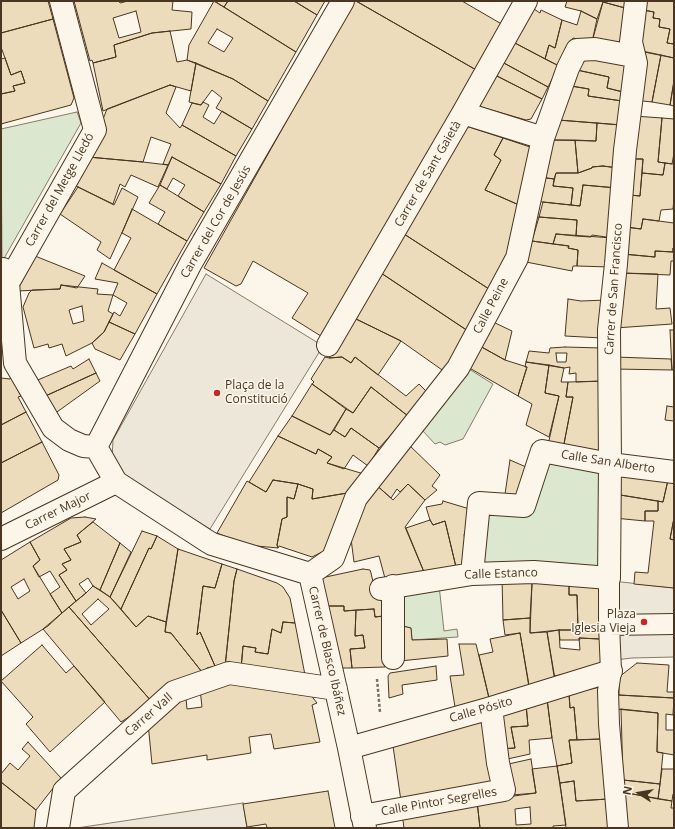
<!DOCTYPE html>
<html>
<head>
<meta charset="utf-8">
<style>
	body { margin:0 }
	#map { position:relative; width:675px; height:829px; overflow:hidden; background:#fbf6e9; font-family:"Open Sans",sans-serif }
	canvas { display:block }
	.frame { position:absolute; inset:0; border:2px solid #4a3520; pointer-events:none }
	.north { position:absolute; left:619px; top:773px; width:40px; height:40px; -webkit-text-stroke:3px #fbf6e9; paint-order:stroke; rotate:282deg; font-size:11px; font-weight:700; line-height:16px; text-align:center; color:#4a3520 }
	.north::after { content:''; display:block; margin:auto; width:14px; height:18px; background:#4a3520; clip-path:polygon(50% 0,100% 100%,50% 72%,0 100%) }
</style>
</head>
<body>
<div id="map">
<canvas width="675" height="829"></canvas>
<div class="frame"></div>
<div class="north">N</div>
</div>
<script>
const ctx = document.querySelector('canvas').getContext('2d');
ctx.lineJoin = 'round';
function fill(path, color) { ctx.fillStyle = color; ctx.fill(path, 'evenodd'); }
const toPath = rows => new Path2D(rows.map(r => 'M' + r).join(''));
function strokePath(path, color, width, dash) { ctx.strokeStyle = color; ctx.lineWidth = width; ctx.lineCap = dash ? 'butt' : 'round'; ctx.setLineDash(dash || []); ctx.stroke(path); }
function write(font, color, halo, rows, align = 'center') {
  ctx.font = font + ' "Open Sans",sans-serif'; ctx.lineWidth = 3; ctx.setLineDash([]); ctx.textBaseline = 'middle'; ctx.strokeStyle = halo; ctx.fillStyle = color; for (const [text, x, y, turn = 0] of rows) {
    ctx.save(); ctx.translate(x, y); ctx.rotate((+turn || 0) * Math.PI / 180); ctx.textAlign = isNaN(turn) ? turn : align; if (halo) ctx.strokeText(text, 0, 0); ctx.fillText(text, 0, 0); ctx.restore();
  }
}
const green = toPath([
	[77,112,81,123,2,262,1,129,77,112],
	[469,369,493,384,463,439,445,445,440,442,435,444,422,430,469,369],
	[546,463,605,473,605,571,479,568,486,511,546,463],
	[439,585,444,631,457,629,458,637,412,640,411,628,398,625,398,590,439,585]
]);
fill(green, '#dce7d0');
strokePath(green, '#887966', 1);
const parking = toPath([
	[206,274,323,346,210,529,118,473,112,459,113,440,206,274],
	[613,581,674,588,674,657,632,658,615,660,613,581],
	[243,803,247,828,77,828,243,803]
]);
fill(parking, '#ede7d9');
strokePath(parking, '#887966', 1);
const building = toPath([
	[1,1,48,1,53,19,1,33,1,1],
	[74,1,119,1,120,3,128,1,173,1,172,10,192,12,191,29,152,33,114,45,116,57,93,63,92,60,90,61,74,1],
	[136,11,141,32,119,38,113,18,136,11],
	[214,1,296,52,268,101,233,79,187,60,189,45,214,1],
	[217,29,233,38,224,52,208,43,217,29],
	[214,1,228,1,224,7,214,1],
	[228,1,294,1,317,15,296,52,224,7,228,1],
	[294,1,325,1,317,15,294,1],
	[354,1,356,1,478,71,324,338,292,318,308,293,253,261,241,284,236,286,204,268,354,1],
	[356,1,462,1,505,26,478,71,356,1],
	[567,1,625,1,625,8,603,2,597,19,581,11,565,7,567,1],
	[644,1,674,1,674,44,667,43,670,29,659,27,660,19,653,18,654,12,643,10,644,1],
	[603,2,625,8,623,37,614,47,592,42,603,2],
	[531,7,540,13,541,10,562,20,555,48,549,45,545,59,513,42,531,7],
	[643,10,654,12,653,18,660,19,659,27,670,29,667,43,674,44,674,58,639,51,643,10],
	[581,11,597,19,592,42,573,38,559,66,545,59,549,45,555,48,562,20,577,25,581,11],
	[53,19,74,98,71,105,1,124,1,94,15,91,13,86,25,83,21,71,11,75,1,47,1,33,53,19],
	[170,31,177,62,187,60,196,63,191,91,170,85,103,111,93,63,116,57,114,45,152,33,170,31],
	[513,42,559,66,548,87,502,62,513,42],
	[642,51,661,55,652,102,634,100,642,51],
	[597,55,631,63,627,93,607,88,609,77,577,70,580,63,597,55],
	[661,55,674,58,674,81,670,105,652,102,661,55],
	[5,58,11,75,21,71,25,83,13,86,15,91,1,94,1,59,5,58],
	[502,62,548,87,542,99,495,75,502,62],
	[196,63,233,79,268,101,252,129,216,108,222,98,212,90,201,105,189,102,196,63],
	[577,70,609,77,607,88,623,92,622,101,588,96,589,89,571,86,577,70],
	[495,75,542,99,531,119,526,120,481,107,479,102,495,75],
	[674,81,674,106,670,105,674,81],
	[170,85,176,87,166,113,180,128,182,125,236,156,221,184,172,157,168,165,163,164,171,144,151,137,143,162,88,157,107,109,170,85],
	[571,86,589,89,588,96,622,101,620,125,558,120,571,86],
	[203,102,209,105,203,117,214,124,222,111,252,129,236,156,182,125,192,103,201,105,203,102],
	[634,116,662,118,658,162,665,163,663,175,642,173,643,159,630,159,634,116],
	[662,118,674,119,674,153,672,164,658,162,662,118],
	[558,120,597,123,596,141,552,140,558,120],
	[597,123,622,125,618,168,603,166,592,167,592,168,578,173,575,140,596,141,597,123],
	[466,126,503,138,494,155,501,160,485,190,519,205,508,251,489,289,404,234,466,126],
	[503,138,533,148,519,205,485,190,501,160,494,155,503,138],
	[552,140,575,140,578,173,556,173,554,179,540,177,552,140],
	[88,157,143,162,168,165,158,187,131,175,125,187,120,184,113,204,76,186,88,157],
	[172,157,221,184,204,212,178,196,185,185,173,178,167,189,160,185,172,157],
	[630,159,643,159,640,196,630,195,630,159],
	[665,163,674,164,674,199,673,209,661,210,659,221,643,219,641,229,626,227,630,195,640,196,642,173,663,175,665,163],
	[603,166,618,168,617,188,583,185,580,206,571,205,573,188,553,186,556,173,578,173,592,168,592,167,603,166],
	[540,177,554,179,553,186,573,188,571,205,533,201,540,177],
	[160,185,204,212,187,241,158,224,165,212,149,203,160,185],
	[583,185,617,188,613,238,592,235,591,237,576,236,577,220,539,217,543,202,580,206,583,185],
	[78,187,114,205,122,188,138,197,110,259,97,250,101,242,60,214,78,187],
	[132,209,187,241,157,294,114,270,131,238,122,233,132,209],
	[539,217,577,220,576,236,556,234,553,244,532,241,539,217],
	[643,219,674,223,674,220,674,247,673,248,673,252,655,251,655,257,623,254,626,227,641,229,643,219],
	[404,234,489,289,468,331,381,273,404,234],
	[556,234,613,238,610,267,577,266,578,250,568,248,569,246,553,244,556,234],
	[532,241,569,246,568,248,578,250,577,266,573,266,572,271,526,262,532,241],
	[674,247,674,261,671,261,670,275,621,273,623,254,655,257,655,251,673,252,673,248,674,247],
	[35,256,85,276,77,288,61,285,60,289,17,291,35,256],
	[102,263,157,294,135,334,109,322,114,312,120,316,127,303,113,295,118,283,95,279,102,263],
	[381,273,468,331,445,372,401,341,354,318,381,273],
	[621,273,658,274,656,309,670,308,672,324,615,328,621,273],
	[61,285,98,289,97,294,113,295,108,311,113,314,104,332,92,343,66,356,62,344,49,348,48,344,34,348,23,307,29,293,32,290,60,289,61,285],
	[82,306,84,321,73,324,69,310,82,306],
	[568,299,581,301,607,300,602,338,565,336,568,299],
	[354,318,401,341,378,375,355,357,351,363,342,357,329,358,354,318],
	[491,321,512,331,505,360,478,345,491,321],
	[109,322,135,334,120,360,95,349,92,343,104,332,109,322],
	[670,330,674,330,674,370,672,370,670,330],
	[478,345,505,360,527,367,518,396,466,366,478,345],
	[565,347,602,348,604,381,576,382,576,373,569,374,570,367,564,368,526,362,529,351,549,353,550,348,565,347],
	[556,353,567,353,566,362,557,362,556,353],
	[325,357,329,358,342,357,351,363,355,357,406,396,419,384,429,394,408,416,371,387,353,413,312,384,314,382,311,379,325,357],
	[615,357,671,359,672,370,614,369,615,357],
	[89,359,96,373,41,398,33,382,71,366,73,369,89,359],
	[526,362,549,365,545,393,559,396,549,437,526,425,532,404,518,396,527,367,525,367,526,362],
	[549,365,564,368,561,382,568,382,566,397,573,397,563,449,548,445,559,396,545,393,549,365],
	[96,373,100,381,50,417,41,398,96,373],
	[11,377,21,396,18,397,26,412,1,425,1,378,10,379,11,377],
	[604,381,606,458,563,449,573,397,566,397,568,382,604,381],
	[312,384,346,409,330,435,292,416,312,384],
	[371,387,408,416,379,448,351,428,345,437,334,430,346,409,353,413,371,387],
	[667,406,674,407,674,421,665,420,667,406],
	[26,412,42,442,1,463,1,425,26,412],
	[292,416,330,435,334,430,345,437,351,428,379,448,368,466,353,455,344,469,327,463,332,457,318,449,316,454,278,436,292,416],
	[278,436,316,454,318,449,332,457,327,463,364,474,353,492,312,499,313,489,298,484,273,480,266,492,249,482,278,436],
	[42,442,59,475,58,480,1,513,1,463,42,442],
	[407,443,440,475,432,486,437,490,425,500,408,484,400,492,397,489,391,498,374,483,407,443],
	[510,460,533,470,525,501,504,501,510,460],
	[615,472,668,480,663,502,614,494,615,472],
	[273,480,298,484,294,499,287,497,287,517,282,519,277,545,278,548,246,545,217,533,247,481,266,492,273,480],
	[668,480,674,481,674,518,670,539,674,540,674,588,634,584,635,572,648,573,654,521,645,521,645,511,658,511,658,501,663,502,668,480],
	[374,483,393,500,408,484,425,500,405,527,424,572,386,582,379,556,354,562,350,531,374,483],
	[298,484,313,489,312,499,353,492,324,551,312,557,279,546,278,548,277,545,282,519,287,517,287,497,294,499,298,484],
	[614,494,658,501,658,511,645,511,645,521,614,518,614,494],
	[443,501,473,510,471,533,464,534,468,565,456,567,445,521,433,525,430,520,426,507,442,504,443,501],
	[85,517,96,519,77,535,81,542,64,549,71,560,62,564,67,570,59,575,76,601,62,613,50,594,60,587,50,571,39,577,33,566,40,560,30,542,71,518,85,517],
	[674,518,674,540,670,539,674,518],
	[430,520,433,525,445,521,456,567,424,572,406,528,430,520],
	[93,522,120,543,100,590,93,586,88,578,79,584,86,593,76,601,59,575,67,570,62,564,71,560,64,549,81,542,77,535,93,522],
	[142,531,157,536,151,549,149,548,121,609,110,597,142,531],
	[157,536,178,549,166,622,148,616,136,627,121,609,149,548,151,549,157,536],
	[30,542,40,560,33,566,62,613,48,626,21,643,1,610,1,560,30,542],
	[24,579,30,591,18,599,11,587,24,579],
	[120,543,131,552,110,597,100,590,120,543],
	[178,549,222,564,215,588,203,586,197,635,200,632,215,666,207,668,202,672,171,633,165,632,178,549],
	[222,564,237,569,234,581,225,667,215,666,200,632,197,635,203,586,215,588,222,564],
	[237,569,277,583,283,587,290,598,295,623,283,622,281,633,272,629,268,654,255,652,256,648,243,646,241,669,225,667,234,581,237,569],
	[363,569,370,570,371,573,376,595,391,592,392,615,375,617,374,609,344,611,344,606,326,606,321,578,363,569],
	[502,577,532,583,530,618,503,620,502,577],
	[569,581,599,581,600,639,579,638,580,640,560,640,559,630,578,630,577,595,569,595,569,581],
	[569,581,569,595,577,595,578,630,559,630,530,633,532,583,569,581],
	[93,586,110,597,136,627,148,616,166,622,165,632,171,633,202,672,152,702,69,607,86,593,93,586],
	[98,599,109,609,91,625,82,614,98,599],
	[326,606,344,606,344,611,356,610,355,636,363,635,365,648,350,649,352,668,339,668,326,606],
	[69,607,152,702,121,722,43,629,69,607],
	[374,609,375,617,392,615,385,667,352,668,350,649,365,648,363,635,355,636,356,610,374,609],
	[1,610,21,643,1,656,1,610],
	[530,618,530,633,547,632,555,679,529,685,520,633,505,635,503,620,530,618],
	[283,622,295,623,305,675,241,669,243,646,256,648,255,652,268,654,272,629,281,633,283,622],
	[398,625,411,628,412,640,447,639,448,656,400,661,398,625],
	[559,630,560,648,580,650,579,638,600,639,601,667,554,676,547,632,559,630],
	[520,633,529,687,489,698,479,655,493,652,490,639,520,633],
	[459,644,476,644,489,698,455,707,450,676,464,675,459,644],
	[42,645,66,673,74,666,105,702,50,752,26,724,33,717,1,681,42,645],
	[637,663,669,665,667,692,674,692,674,698,619,695,619,677,637,663],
	[436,666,437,680,402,685,403,694,389,698,388,676,390,673,436,666],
	[221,682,302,695,303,691,310,694,317,703,312,705,320,742,274,749,271,734,249,737,251,753,207,760,207,755,152,764,148,723,186,698,187,709,202,707,200,689,221,682],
	[600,687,601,739,577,740,574,707,570,708,569,694,600,687],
	[569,694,570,708,574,707,577,740,569,740,572,763,557,766,552,738,547,699,569,694],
	[617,695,674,698,673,715,666,714,666,730,674,730,674,755,657,752,658,713,616,709,617,695],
	[547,699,552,738,529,740,530,754,503,760,500,749,515,748,511,727,528,726,526,704,547,699],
	[526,704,528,726,511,727,515,748,500,749,496,711,526,704],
	[621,709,658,713,657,752,663,753,660,784,623,780,621,709],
	[489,716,497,782,401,801,393,746,489,716],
	[601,739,608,799,576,801,574,781,560,783,557,766,572,763,569,740,601,739],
	[28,742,61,778,36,810,1,782,1,774,10,763,18,770,30,756,22,749,28,742],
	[531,759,536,793,512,795,504,765,531,759],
	[557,766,566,825,553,826,553,828,480,828,477,801,536,793,532,769,557,766],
	[530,807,531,824,516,825,515,809,530,807],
	[662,769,674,769,674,795,673,794,672,801,658,799,662,769],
	[623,780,660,784,658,799,622,792,623,780],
	[574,781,576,801,608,799,610,828,566,828,560,783,574,781],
	[1,782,36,810,34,828,1,828,1,782],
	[328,791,335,828,267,828,266,824,247,827,243,804,328,791],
	[622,792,672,801,671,808,674,808,674,828,624,828,622,792],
	[477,801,480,828,404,828,402,813,477,801]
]);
fill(building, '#ecdcbc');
strokePath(building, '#4a3520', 1);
const pedestrian = toPath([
	[609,578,609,625,611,671,608,691,609,724,618,828],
	[609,625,674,624]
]);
const minor = toPath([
	[463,113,543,138],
	[3,269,8,283,15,363,53,428,69,440,83,446,96,447],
	[8,283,95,130,61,1],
	[328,345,463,113,526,1],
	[96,447,191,263,343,1],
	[96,447,116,482,207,541,212,544,310,574],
	[1,539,116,482],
	[310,574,333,558,356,498,458,368,517,258,543,138,568,68,577,50,595,49,633,56],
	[310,574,349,748,365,828],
	[472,574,479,503,524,506,542,451,610,464,674,472],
	[393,586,393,658],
	[381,589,472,574,534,572,609,578,610,464,609,330,616,264,625,150,636,63,631,42,636,1],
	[349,748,491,708,611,671],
	[362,816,504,790,498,763,491,708],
	[58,828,64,791,174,692,229,673,336,689]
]);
strokePath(pedestrian, '#4a3520', 22);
strokePath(minor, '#4a3520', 24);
strokePath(toPath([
	[377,679,380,712]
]), '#7f6f5c', 2.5, [3, 2]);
strokePath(pedestrian, '#fbf6e9', 20);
strokePath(minor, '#fbf6e9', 22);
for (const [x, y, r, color] of [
	[217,393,4,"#c62828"],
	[644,622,4,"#c62828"]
]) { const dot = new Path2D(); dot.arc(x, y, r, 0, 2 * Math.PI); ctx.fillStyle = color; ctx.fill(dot); strokePath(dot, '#fbf6e9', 1.5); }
write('12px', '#4a3520', '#fbf6e9', [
	["Carrer de Sant Gaietà",428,174,-60],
	["Carrer del Metge Lledó",60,190,-61],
	["Carrer del Cor de Jesús",216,222,-60],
	["Carrer de San Francisco",614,289,-86],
	["Calle Peine",491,306,-62],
	["Calle San Alberto",608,462,9],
	["Carrer Major",58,511,-26],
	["Calle Estanco",501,574,-2],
	["Carrer de Blasco Ibáñez",327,651,77],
	["Calle Pósito",481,710,-16],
	["Carrer Vall",149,715,-41],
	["Calle Pintor Segrelles",439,802,-10]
]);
write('12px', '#4a3520', '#fbf6e9', [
	["Plaça de la",225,386],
	["Constitució",225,400],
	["Plaza",636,615,"right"],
	["Iglesia Vieja",636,629,"right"]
], 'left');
</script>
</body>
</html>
